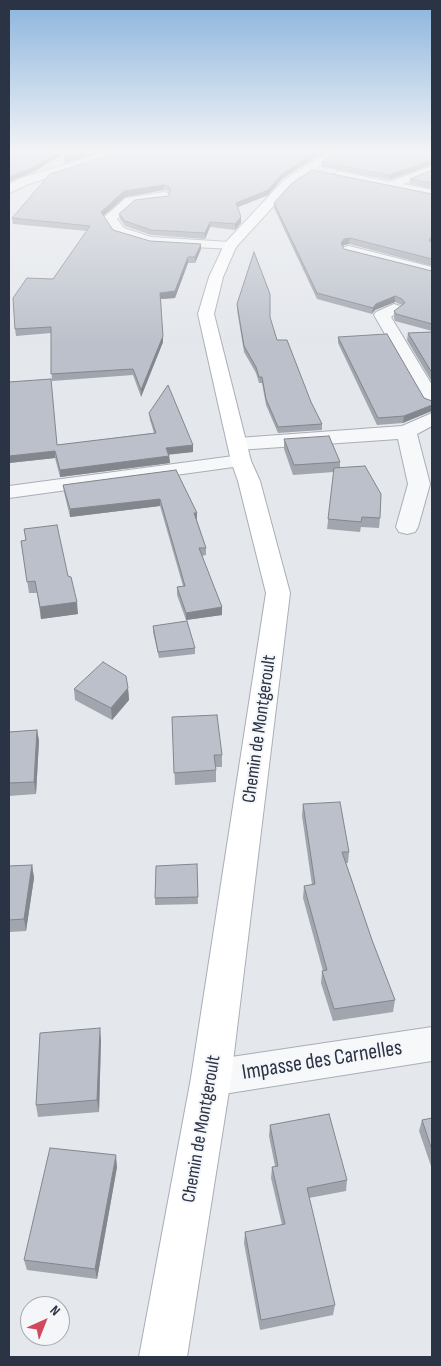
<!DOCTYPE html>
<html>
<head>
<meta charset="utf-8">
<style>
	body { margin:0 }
	#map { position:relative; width:441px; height:1366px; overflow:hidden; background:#e4e7ec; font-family:"Sofia Sans Condensed",sans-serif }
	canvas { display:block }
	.frame { position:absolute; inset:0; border:10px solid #2b3445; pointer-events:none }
	.north { position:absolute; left:20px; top:1296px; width:50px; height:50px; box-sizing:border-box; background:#f4f6f9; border:1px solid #a4a8b1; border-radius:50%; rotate:44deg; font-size:14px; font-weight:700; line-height:20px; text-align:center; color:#2b3445 }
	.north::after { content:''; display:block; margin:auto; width:18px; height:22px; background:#d1495b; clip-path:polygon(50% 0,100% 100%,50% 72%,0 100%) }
</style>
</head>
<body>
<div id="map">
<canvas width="441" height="1366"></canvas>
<div class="frame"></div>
<div class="north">N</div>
</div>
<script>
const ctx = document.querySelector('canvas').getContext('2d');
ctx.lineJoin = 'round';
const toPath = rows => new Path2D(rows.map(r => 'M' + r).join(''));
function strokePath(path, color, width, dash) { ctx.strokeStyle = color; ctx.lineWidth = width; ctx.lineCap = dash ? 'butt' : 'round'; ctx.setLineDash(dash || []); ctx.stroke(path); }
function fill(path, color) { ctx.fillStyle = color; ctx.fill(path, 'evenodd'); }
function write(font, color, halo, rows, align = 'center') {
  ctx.font = font + ' "Sofia Sans Condensed",sans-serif'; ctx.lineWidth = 4; ctx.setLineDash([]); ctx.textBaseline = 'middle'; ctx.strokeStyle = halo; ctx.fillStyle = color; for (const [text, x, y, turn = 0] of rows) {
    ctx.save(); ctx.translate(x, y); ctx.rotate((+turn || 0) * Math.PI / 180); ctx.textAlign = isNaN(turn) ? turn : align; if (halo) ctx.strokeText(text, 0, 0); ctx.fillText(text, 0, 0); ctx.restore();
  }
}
const street = toPath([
	[9,153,21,153,9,160,9,153],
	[103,153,120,153,118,155,29,184,9,193,9,184,21,178,103,153],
	[432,166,432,173,403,184,432,190,432,198,339,179,333,175,339,171,389,182,432,166],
	[164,192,168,193,170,196,168,199,134,204,117,219,124,228,151,237,230,242,235,243,237,246,235,249,150,245,114,234,103,218,126,198,164,192],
	[349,246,432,267,432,275,344,253,342,250,344,247,349,246],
	[394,304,400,306,402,309,391,317,432,385,432,406,425,404,423,400,374,315,376,312,394,304],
	[432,413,432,426,417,434,430,484,418,527,415,532,407,534,399,532,396,527,408,484,398,439,238,450,231,448,228,444,231,440,238,438,402,426,432,413],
	[241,455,248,457,251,461,248,465,9,498,9,486,241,455],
	[432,1027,432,1061,211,1096,197,1091,191,1078,197,1065,211,1060,432,1027]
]);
const secondary = toPath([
	[325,153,338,153,291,187,236,247,223,277,214,314,251,461,260,481,290,593,231,1078,187,1357,139,1357,191,1078,266,593,238,481,231,461,198,314,209,277,225,243,283,181,325,153]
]);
strokePath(street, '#a9aeb7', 2);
strokePath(secondary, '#a9aeb7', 2);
fill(street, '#f7f8fa');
fill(secondary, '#fff');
fill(toPath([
	[115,153,282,179,268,195,238,207,241,217,241,223,235,230,210,227,205,239,151,235,125,226,120,219,119,214,168,196,170,193,168,191,164,190,125,197,103,216,113,230,150,241,201,249,195,263,188,263,175,298,161,299,163,342,141,397,133,375,52,381,51,333,16,336,15,329,53,279,87,231,13,224,12,218],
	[432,153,389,180,322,167,322,162],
	[432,170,432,189,410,184,410,179],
	[432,194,432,266,349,244,344,245,343,246,344,249,432,271,432,331,395,321,394,318,394,311,402,305,395,302,375,310,372,314,317,299,274,208,274,203],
	[237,304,277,340,322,424,322,430,278,433,266,405,262,383,259,383,256,373,244,352,237,310],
	[432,332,432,382,407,340,408,333],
	[338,337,424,398,403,423,377,425,338,343],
	[9,382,57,445,154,433,150,420,149,413,193,452,169,454,170,463,60,477,55,458,9,463],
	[284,439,340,462,340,468,380,518,379,528,361,527,360,532,327,529,334,472,293,475,284,449],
	[176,470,197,513,197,520,206,548,206,555,202,556,222,607,222,615,186,620,177,595,177,587,183,586,160,506,70,517,64,492,63,485],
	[24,529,68,576,78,614,41,619,37,593,29,593,21,541,26,540],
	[153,626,195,648,195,654,159,658,153,632],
	[128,688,129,700,112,720,75,700,74,689],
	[172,717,222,755,222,767,216,767,216,782,175,785],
	[37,730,39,741,36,794,9,796,9,732],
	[303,804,349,852,348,863,346,863,372,940,395,1000,393,1012,333,1021,321,983,322,971,323,971,303,898,304,886,312,885,302,816],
	[197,864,198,904,155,905,155,898],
	[32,865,34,878,26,931,9,932,9,866],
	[101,1040,99,1112,38,1117,36,1105],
	[432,1118,432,1169,419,1131,422,1120],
	[270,1125,347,1180,346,1191,309,1198,335,1305,333,1315,260,1330,244,1243,245,1232,282,1225,271,1178,272,1167,275,1166,269,1136],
	[117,1167,97,1279,27,1270,24,1260]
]), '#a1a5ae');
fill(toPath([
	[56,153,64,153,36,171,9,182,9,177],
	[80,153,97,153,65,163,64,158],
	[315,153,322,153,282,179,268,195,236,208,236,203,282,174],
	[432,160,432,165,389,180,389,175],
	[164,185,164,190,125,197,101,218,101,212,124,191],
	[241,217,241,223,235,230,235,224],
	[210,222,210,227,205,239,205,233],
	[350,238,349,244,344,245,340,249,341,243,344,239],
	[201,244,201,249,195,263,195,257],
	[188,257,188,263,175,298,160,299,160,293],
	[395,296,395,302,375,310,372,314,373,308,376,304],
	[163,336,163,342,141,397,141,390],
	[432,405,432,411,403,423,404,416],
	[193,445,193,452,166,455,166,448],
	[55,451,55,458,9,463,9,456],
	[169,456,170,463,60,477,60,470],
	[160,499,160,506,70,517,70,509],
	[194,513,197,513,197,520],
	[77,602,78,614,41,619,40,607],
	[222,607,222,615,186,620,186,613],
	[128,688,129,700,112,720,111,708],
	[37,730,39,741,36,794,34,782],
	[32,865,34,878,26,931,24,919],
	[100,1028,101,1040,99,1112,97,1100],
	[116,1155,117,1167,97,1279,95,1269]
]), '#83868d');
const building = toPath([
	[16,153,56,153,36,166,9,177,9,169,10,166,9,166,9,157,16,153],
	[68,153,80,153,64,158,68,153],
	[115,153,315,153,282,174,268,190,236,203,241,217,235,224,210,222,205,233,151,230,125,221,119,214,135,200,168,196,171,190,168,186,164,185,124,191,101,212,113,230,150,241,201,244,195,257,188,257,175,291,160,293,163,336,141,390,133,369,51,374,51,327,15,329,13,298,27,278,53,279,90,226,12,218,50,174,115,153],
	[334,153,432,153,432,160,389,175,322,162,334,153],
	[312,170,432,194,432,238,430,238,429,241,432,242,432,259,350,238,344,239,341,243,344,249,432,271,432,324,396,314,394,311,405,303,402,299,395,296,376,304,373,308,317,293,274,203,292,183,312,170],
	[432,170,432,183,410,179,432,170],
	[254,252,270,294,270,317,277,340,287,340,311,402,322,424,278,427,266,399,262,377,259,377,256,367,244,346,237,304,254,252],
	[432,332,432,373,408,333,432,332],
	[387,334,424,398,432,401,432,405,404,416,378,418,338,337,387,334],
	[51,379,57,445,156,433,149,413,168,385,193,445,166,448,169,456,60,470,55,451,9,456,9,382,51,379],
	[329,436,340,462,294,465,284,439,329,436],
	[365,466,381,494,380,518,362,517,361,522,328,519,334,468,365,466],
	[176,470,197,513,194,513,206,548,199,548,222,607,186,613,177,587,185,586,160,499,70,509,63,485,176,470],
	[57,525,68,576,71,577,77,602,40,607,35,581,27,582,21,541,26,540,24,529,57,525],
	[187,621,195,648,158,652,153,626,187,621],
	[103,662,126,676,128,688,111,708,74,689,103,662],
	[217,715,222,755,214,755,216,770,174,773,172,717,217,715],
	[37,730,34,782,9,783,9,732,37,730],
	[340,802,349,852,342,852,372,940,395,1000,334,1009,322,971,327,970,304,886,315,884,303,804,340,802],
	[197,864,198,897,155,898,156,866,197,864],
	[32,865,24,919,9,920,9,866,32,865],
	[100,1028,97,1100,36,1105,40,1033,100,1028],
	[329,1114,347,1180,307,1188,335,1305,261,1320,245,1232,285,1224,272,1167,278,1166,270,1125,329,1114],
	[432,1118,432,1150,422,1120,432,1118],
	[50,1148,116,1155,95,1269,24,1260,50,1148]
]);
fill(building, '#bbc0ca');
strokePath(building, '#83868d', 1);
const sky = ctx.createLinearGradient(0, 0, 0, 344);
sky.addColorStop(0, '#8bb4dd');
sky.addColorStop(0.44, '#f3f4f6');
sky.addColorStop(1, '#f3f4f600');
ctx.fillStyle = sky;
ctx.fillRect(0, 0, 441, 344);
write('19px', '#2b3445', '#f4f6f9', [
	["Chemin de Montgeroult",260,729,-82],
	["Chemin de Montgeroult",202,1129,-80]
]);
write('22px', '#2b3445', '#f4f6f9', [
	["Impasse des Carnelles",322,1061,-9]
]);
</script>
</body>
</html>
